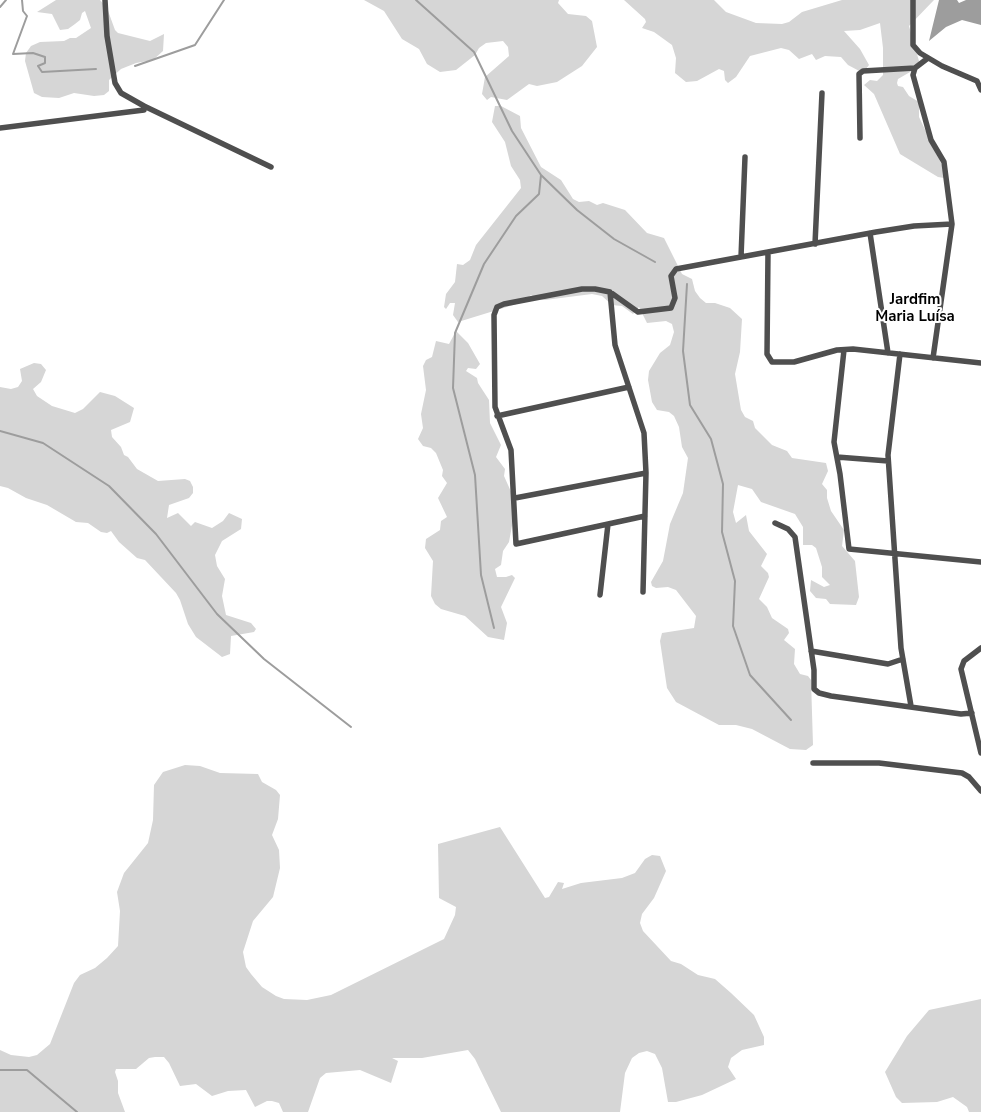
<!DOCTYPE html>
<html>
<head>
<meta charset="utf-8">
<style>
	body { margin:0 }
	canvas { display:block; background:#fff }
</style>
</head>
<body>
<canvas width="981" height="1112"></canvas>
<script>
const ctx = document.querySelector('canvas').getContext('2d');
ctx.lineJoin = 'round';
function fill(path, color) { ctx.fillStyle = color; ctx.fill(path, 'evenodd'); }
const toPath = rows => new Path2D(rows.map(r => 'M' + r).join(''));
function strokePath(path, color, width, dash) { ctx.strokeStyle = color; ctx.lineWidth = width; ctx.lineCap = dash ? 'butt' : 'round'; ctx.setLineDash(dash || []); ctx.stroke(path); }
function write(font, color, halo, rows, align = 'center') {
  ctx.font = font + ' "Nunito Sans",sans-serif'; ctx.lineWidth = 4; ctx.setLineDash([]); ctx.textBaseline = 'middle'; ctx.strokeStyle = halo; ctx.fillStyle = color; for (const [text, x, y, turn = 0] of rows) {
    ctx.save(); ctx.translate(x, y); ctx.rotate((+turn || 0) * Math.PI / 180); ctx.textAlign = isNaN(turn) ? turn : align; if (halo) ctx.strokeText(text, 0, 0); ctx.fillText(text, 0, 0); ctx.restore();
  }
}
fill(toPath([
	[56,0,100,0,107,8,115,30,118,33,150,41,164,34,163,51,153,60,136,63,121,69,109,80,109,91,104,95,94,96,74,93,59,98,42,97,34,93,25,61,26,53,31,46,40,42,64,41,70,38,76,38,91,28,85,11,82,13,80,20,75,24,68,29,60,30,52,14,37,12],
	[364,0,559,0,558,3,568,14,586,16,592,21,597,47,582,66,557,82,537,86,529,84,507,100,491,97,487,100,482,94,485,77,509,56,508,47,503,41,486,43,479,48,475,55,456,70,440,72,427,64,419,49,402,39,384,11],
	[624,0,714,0,726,12,756,23,782,24,789,22,802,12,842,0,934,0,909,26,919,61,917,68,898,79,897,83,898,86,903,87,909,96,919,102,919,117,941,163,945,174,944,178,938,177,900,154,874,94,864,85,870,80,877,81,883,75,883,48,880,23,860,30,844,31,860,49,869,65,863,73,848,65,841,57,825,56,816,60,812,54,799,59,789,50,781,48,750,56,736,77,728,83,725,80,724,71,719,69,697,81,686,82,675,73,676,58,672,45,654,32,642,28,646,22,645,19],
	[495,106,501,106,520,116,521,128,541,167,561,180,573,199,579,202,589,201,597,205,603,203,625,210,647,233,664,238,682,274,692,279,695,291,700,298,706,303,715,303,730,308,742,319,740,352,735,374,741,410,745,417,753,421,755,428,772,445,787,451,792,458,826,463,828,471,822,484,827,490,827,498,831,511,844,530,842,546,855,561,859,597,856,605,830,604,826,599,816,598,810,591,811,580,824,587,830,585,822,577,822,567,816,548,812,545,803,545,803,527,795,514,761,502,752,489,738,485,733,512,736,523,746,515,749,531,767,554,761,566,768,573,769,577,759,599,767,607,772,618,788,629,789,633,784,640,795,649,794,664,800,674,808,676,811,680,813,745,806,750,790,749,752,729,736,725,719,725,676,702,667,688,660,641,662,633,694,628,696,616,676,590,668,587,656,588,652,586,651,582,663,561,670,524,683,493,688,458,682,447,679,427,674,416,669,412,657,410,652,402,648,380,649,371,660,353,670,345,674,332,672,324,666,321,647,323,639,307,633,314,622,306,612,305,602,296,592,294,545,300,538,299,531,295,523,302,458,322,453,315,455,303,450,303,446,309,444,307,446,294,455,282,457,264,463,265,470,260,476,245,521,188,520,180,511,166,505,142,492,122],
	[456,331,468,343,480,364,476,369,468,368,466,371,477,378,478,383,489,400,490,423,501,445,496,457,505,469,504,476,512,494,513,520,509,542,503,551,501,565,495,569,497,577,506,577,512,575,515,578,501,607,507,623,504,640,488,637,465,616,441,609,435,604,431,596,433,561,425,548,426,539,440,530,441,521,447,517,438,498,447,483,442,476,443,470,436,453,431,448,423,446,418,439,423,428,421,414,426,390,423,366,426,360,432,357,436,341,449,344],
	[34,363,41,364,46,370,41,382,33,389,37,396,52,406,75,413,83,409,100,392,115,396,134,408,130,422,111,430,112,437,121,447,124,455,128,457,137,469,158,481,185,479,190,481,193,487,193,493,189,498,169,505,167,518,178,513,191,526,195,522,212,528,223,521,229,513,242,519,241,529,222,541,215,555,217,566,225,579,222,596,226,615,251,623,256,629,254,632,231,636,230,654,222,657,196,637,188,624,180,600,176,593,145,560,137,558,119,542,111,531,107,533,101,532,88,523,76,522,47,505,26,498,8,488,0,486,0,387,11,389,18,387,22,381,20,369],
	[185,765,200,766,220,773,258,774,262,782,276,790,280,795,278,819,272,835,279,850,280,868,273,897,253,921,243,952,246,967,251,974,262,987,276,996,284,999,307,1000,331,995,444,939,455,915,456,907,439,898,438,844,500,827,545,898,549,897,558,882,564,883,562,889,581,883,622,878,635,873,645,859,652,855,660,856,666,871,654,898,642,914,640,923,643,931,671,961,681,964,698,975,715,979,731,993,754,1015,764,1037,764,1045,742,1050,731,1058,728,1067,736,1079,702,1095,676,1102,668,1102,662,1068,655,1054,647,1051,639,1053,632,1058,625,1073,620,1112,501,1112,475,1059,468,1050,422,1058,392,1058,398,1061,391,1083,360,1070,326,1073,320,1078,308,1112,283,1112,279,1103,272,1101,267,1101,255,1107,246,1090,228,1091,212,1096,196,1084,180,1086,169,1063,164,1057,155,1057,149,1058,136,1069,116,1069,115,1072,118,1081,118,1093,125,1112,0,1112,0,1050,11,1055,29,1057,37,1055,50,1044,74,983,80,975,95,968,107,958,118,946,120,911,117,892,124,873,148,843,153,820,154,785,163,772],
	[981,999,981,1112,969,1112,967,1107,953,1097,937,1102,902,1103,896,1097,885,1072,907,1036,929,1010]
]), '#d6d6d6');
fill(toPath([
	[939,0,957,0,959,3,966,0,981,0,981,25,962,20,946,27,929,41]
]), '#9d9d9d');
strokePath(toPath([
	[22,0,23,11,27,16,13,54,33,53,45,57,45,63,38,66,42,72,96,69],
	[416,0,474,52,512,131,541,175,577,210,614,239,655,262],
	[0,7,6,0],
	[135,66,195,45,224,0],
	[687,284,683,351,690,405,711,439,723,484,722,532,735,581,733,626,750,675,791,720],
	[0,431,43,443,109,486,156,534,217,614,264,659,351,727],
	[494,628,481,575,475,475,453,388,455,333,484,264,516,216,539,194,541,175],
	[0,1070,27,1070,77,1112]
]), '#9d9d9d', 2);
strokePath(toPath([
	[913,0,913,45,920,53,942,66,977,81,981,90],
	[928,58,915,68,913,75,931,140,944,162,952,224,933,358],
	[144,106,271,167],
	[0,128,144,110,144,106,121,93,115,83,107,36,105,0],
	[860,138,859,74,863,71,915,68],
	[870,233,888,353],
	[815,244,822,93],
	[768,252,767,354,772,362,794,362,837,350,853,349,981,363],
	[741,257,745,157],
	[610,292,615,345,644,433,646,473,643,592],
	[844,350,834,442,840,474,849,549,981,562],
	[900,354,888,455,901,648,911,706],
	[497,416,629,387],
	[837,457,888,461],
	[515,498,646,473],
	[645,516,516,544,511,450,495,407,494,315,497,307,504,304,582,289,595,289,610,292,638,312,671,308,675,298,671,276,676,269,876,232,914,226,952,224],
	[775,523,788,529,795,537,814,670,814,689,819,693,831,696,961,714,972,713],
	[600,595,608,524],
	[981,648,964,661,961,669,981,753],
	[811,651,888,664,903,659],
	[813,763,879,763,962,773,969,777,981,791]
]), '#4f4f4f', 5.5);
write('bold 15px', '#000', '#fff', [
	["Jardfim",915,300],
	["Maria Luísa",915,317]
]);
</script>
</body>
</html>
